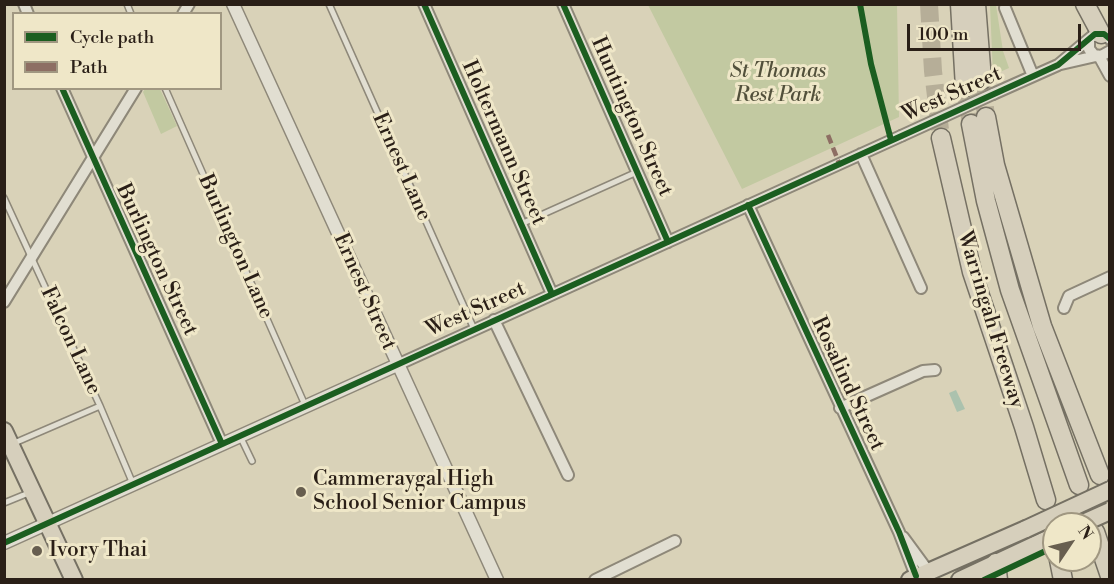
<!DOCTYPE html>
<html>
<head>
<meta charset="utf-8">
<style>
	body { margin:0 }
	#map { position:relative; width:1114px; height:584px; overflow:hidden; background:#d9d2b8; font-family:"Libre Bodoni",serif }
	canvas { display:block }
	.frame { position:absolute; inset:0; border:6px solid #2a1f17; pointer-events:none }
	.legend { position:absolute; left:12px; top:12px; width:210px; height:78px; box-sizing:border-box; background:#efe7c8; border:2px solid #a09781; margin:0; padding:8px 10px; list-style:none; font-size:18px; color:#2a1f17 }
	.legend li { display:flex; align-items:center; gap:12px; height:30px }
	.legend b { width:30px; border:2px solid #a09781 }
	.north { position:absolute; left:1042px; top:512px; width:60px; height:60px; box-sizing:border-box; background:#efe7c8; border:2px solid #a09781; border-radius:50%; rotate:55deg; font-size:16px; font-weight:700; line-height:24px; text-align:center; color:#2a1f17 }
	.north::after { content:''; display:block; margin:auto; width:21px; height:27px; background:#675e4f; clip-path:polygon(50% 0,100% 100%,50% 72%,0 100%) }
	.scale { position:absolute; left:907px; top:24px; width:174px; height:27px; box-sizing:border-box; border:3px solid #2a1f17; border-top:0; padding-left:8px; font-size:18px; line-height:21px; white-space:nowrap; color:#2a1f17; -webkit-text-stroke:4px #efe7c8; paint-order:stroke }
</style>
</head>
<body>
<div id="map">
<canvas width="1114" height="584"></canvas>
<div class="frame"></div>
<ul class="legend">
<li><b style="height:8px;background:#1b5e20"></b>Cycle path</li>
<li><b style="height:8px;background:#8d6e63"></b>Path</li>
</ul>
<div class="north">N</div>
<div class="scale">100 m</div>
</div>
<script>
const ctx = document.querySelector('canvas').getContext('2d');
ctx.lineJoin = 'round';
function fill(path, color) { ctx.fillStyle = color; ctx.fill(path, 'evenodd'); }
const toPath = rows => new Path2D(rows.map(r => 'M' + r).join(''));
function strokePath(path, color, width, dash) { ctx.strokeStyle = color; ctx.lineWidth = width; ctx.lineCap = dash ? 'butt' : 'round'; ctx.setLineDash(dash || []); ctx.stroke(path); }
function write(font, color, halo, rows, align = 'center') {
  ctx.font = font + ' "Libre Bodoni",serif'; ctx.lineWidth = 6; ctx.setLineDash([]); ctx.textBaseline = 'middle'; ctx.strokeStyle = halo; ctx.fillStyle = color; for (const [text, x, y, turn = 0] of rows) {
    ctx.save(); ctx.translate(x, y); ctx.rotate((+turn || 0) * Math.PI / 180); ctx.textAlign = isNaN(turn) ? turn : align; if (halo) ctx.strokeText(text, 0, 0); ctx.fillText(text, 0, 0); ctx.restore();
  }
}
fill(toPath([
	[648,5,897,5,899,117,742,189],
	[990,5,996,5,1003,51,1009,68,993,75],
	[145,89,160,89,177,126,161,134,143,92]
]), '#c2c9a1');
fill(toPath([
	[956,390,965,409,957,412,949,393]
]), '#abc2ae');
strokePath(toPath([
	[929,4,933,71,941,138],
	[982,80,986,117],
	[965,87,971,124]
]), '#b6ae98', 18, [18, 9]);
const service = toPath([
	[127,4,131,14],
	[329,4,474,329],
	[165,88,305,405],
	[4,198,100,406,133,484],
	[521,224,637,172],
	[240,436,252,461],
	[12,444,100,406],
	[4,503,31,492]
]);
const minor = toPath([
	[24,4,28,14],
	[424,4,552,294],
	[563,4,668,242],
	[1005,8,1033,76],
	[183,14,189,4],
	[1089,41,1089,49,1094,55,1101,56,1110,51],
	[1099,56,1110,76],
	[1061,64,1096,56],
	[62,88,222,444],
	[993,94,1058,65,1095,34,1104,34,1110,39],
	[861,154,921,288],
	[748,205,899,532,916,576],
	[4,302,136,88],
	[1064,308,1069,296,1110,277],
	[494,320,568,475],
	[397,365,901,136],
	[840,408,923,371,935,370],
	[903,537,928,571],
	[595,580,675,541]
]);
const tertiary = toPath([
	[233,4,497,580],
	[4,543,397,365]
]);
const primary = toPath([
	[4,431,74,580],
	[910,580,1026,529],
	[960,580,1054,536]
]);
const motorway = toPath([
	[960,4,965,87],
	[976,4,982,80],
	[1085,4,1101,34],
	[986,117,995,165,1042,326,1100,475],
	[971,124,986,201,1010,290,1079,485],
	[941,138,972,272,1024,427,1046,500],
	[1095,532,1110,576],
	[1059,560,1063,580],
	[996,563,998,580]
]);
strokePath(service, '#8e8879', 8);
strokePath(minor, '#8e8879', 14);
strokePath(tertiary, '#8e8879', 15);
strokePath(primary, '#757063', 20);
strokePath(motorway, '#757063', 21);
strokePath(service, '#e1ded1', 5);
strokePath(minor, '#e1ded1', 10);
strokePath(tertiary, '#e1ded1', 12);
strokePath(primary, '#d6cfbc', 16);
strokePath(motorway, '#d6cfbc', 18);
const minorBridge = toPath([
	[901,136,993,94]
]);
const primaryBridge = toPath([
	[1081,524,1110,511],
	[1026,529,1110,490]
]);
strokePath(minorBridge, '#8e8879', 14, []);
strokePath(primaryBridge, '#757063', 20, []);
strokePath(minorBridge, '#e1ded1', 10);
strokePath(primaryBridge, '#d6cfbc', 16);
strokePath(toPath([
	[828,135,839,163]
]), '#8d6e63', 4.5, [9, 4.5]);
strokePath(toPath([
	[424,4,552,294],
	[563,4,668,242],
	[860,4,871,64,891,140],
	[62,88,222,444],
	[748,205,899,532,916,576],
	[4,543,1058,65,1095,34,1104,34,1110,39],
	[984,580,1054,547]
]), '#1b5e20', 6);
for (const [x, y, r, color] of [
	[301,492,6,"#675e4f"],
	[37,551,6,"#675e4f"]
]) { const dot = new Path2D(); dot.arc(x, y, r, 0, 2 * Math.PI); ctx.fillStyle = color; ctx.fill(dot); strokePath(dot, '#efe7c8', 2); }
write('italic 21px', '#52503b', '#efe7c8', [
	["St Thomas",778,72],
	["Rest Park",778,96]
]);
write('21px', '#2a1f17', '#efe7c8', [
	["West Street",952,95,-24],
	["Huntington Street",631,117,66],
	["Holtermann Street",503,143,66],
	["Ernest Lane",401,167,66],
	["Burlington Lane",235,247,66],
	["Burlington Street",156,260,65],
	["Ernest Street",364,292,66],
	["West Street",476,310,-24],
	["Warringah Freeway",990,320,73],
	["Falcon Lane",70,341,65],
	["Rosalind Street",847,384,65]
]);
write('21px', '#2a1f17', '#efe7c8', [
	["Cammeraygal High",313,480],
	["School Senior Campus",313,504],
	["Ivory Thai",49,551]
], 'left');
</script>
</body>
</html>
